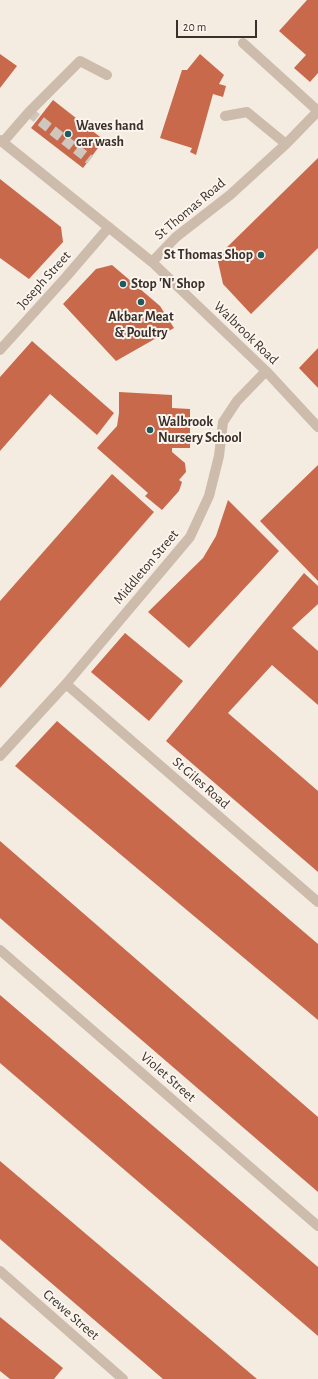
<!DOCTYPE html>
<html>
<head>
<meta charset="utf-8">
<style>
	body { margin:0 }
	#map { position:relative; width:318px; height:1379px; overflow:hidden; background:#f4ebe1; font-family:"Alegreya Sans",sans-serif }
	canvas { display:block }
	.scale { position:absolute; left:176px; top:20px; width:81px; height:18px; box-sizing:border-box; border:2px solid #3b302b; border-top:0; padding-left:5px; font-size:12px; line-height:14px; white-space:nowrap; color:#3b302b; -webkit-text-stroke:3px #fbf5ee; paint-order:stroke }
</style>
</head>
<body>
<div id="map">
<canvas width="318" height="1379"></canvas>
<div class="scale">20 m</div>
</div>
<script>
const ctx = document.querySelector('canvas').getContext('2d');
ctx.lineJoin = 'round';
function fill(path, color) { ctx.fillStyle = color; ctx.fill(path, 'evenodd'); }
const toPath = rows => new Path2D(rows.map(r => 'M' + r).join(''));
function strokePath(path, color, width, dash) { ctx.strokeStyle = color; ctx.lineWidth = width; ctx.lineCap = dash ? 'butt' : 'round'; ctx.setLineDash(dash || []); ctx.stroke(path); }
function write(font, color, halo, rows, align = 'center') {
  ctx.font = font + ' "Alegreya Sans",sans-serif'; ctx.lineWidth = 4; ctx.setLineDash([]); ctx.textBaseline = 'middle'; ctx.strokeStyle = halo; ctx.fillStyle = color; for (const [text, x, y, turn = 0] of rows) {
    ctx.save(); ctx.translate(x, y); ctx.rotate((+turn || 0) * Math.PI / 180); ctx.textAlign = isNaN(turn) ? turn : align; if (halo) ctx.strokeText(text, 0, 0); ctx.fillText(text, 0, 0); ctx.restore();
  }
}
fill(toPath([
	[307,0,318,0,318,73,310,82,294,68,306,55,279,31],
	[0,54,17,66,0,88],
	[200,54,224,75,219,84,226,86,223,97,213,94,196,155,190,152,192,148,160,138,182,70,187,70],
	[53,100,104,140,83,168,31,128],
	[318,158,318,248,251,314,223,284,217,257],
	[0,179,61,227,63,242,29,279,0,258],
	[112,265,160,306,174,328,116,361,63,304,96,269],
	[32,341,114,413,97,435,50,394,0,451,0,377],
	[318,348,318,388,299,368],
	[119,392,172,395,172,408,190,409,190,448,172,448,172,452,185,463,186,472,179,480,182,482,179,491,162,510,145,496,148,493,97,448,117,426,119,413],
	[318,465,318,581,260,521],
	[112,474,154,512,0,688,0,601],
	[228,500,279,551,189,648,148,612,203,558,216,536],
	[304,573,318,586,318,604,292,628,318,651,318,705,272,665,228,713,318,791,318,872,166,741],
	[125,633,183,681,149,721,91,672],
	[57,721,318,944,318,1020,15,766],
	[0,841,318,1117,318,1192,0,918],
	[0,995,318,1267,318,1336,0,1063],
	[0,1161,257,1379,163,1379,0,1239],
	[0,1317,63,1368,54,1379,10,1379,0,1371]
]), '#c8694b');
strokePath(toPath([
	[29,112,90,160]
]), '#cfc6bd', 10, [10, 5]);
strokePath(toPath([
	[243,43,318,111],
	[225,116,247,112,286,144],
	[0,140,152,262,266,371,318,427],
	[3,142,29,112,80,61,107,75],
	[152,262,176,237,230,195,286,144,318,111],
	[0,350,66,277,109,227],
	[66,684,318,902],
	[0,756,66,684,190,537,209,496,219,456,223,422,237,401,266,371],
	[0,950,318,1226],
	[0,1271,123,1379]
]), '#cdbbac', 10);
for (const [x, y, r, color] of [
	[68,134,4,"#1f5a5e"],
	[261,255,4,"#1f5a5e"],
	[123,284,4,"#1f5a5e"],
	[141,302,4,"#1f5a5e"],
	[150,430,4,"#1f5a5e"]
]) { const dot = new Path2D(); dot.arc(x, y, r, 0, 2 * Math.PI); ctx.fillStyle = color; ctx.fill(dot); strokePath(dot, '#fbf5ee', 1.5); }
write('bold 14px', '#3b302b', '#fbf5ee', [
	["Waves hand",76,126],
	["car wash",76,142],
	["St Thomas Shop",253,255,"right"],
	["Stop 'N' Shop",131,284],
	["Akbar Meat",141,317,"center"],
	["& Poultry",141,333,"center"],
	["Walbrook",158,422],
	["Nursery School",158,438]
], 'left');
write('14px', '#3b302b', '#fbf5ee', [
	["St Thomas Road",190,209,-40],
	["Joseph Street",44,280,-48],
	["Walbrook Road",246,333,44],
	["Middleton Street",146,567,-50],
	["St Giles Road",201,783,41],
	["Violet Street",168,1077,41],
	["Crewe Street",71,1315,41]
]);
</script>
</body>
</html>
